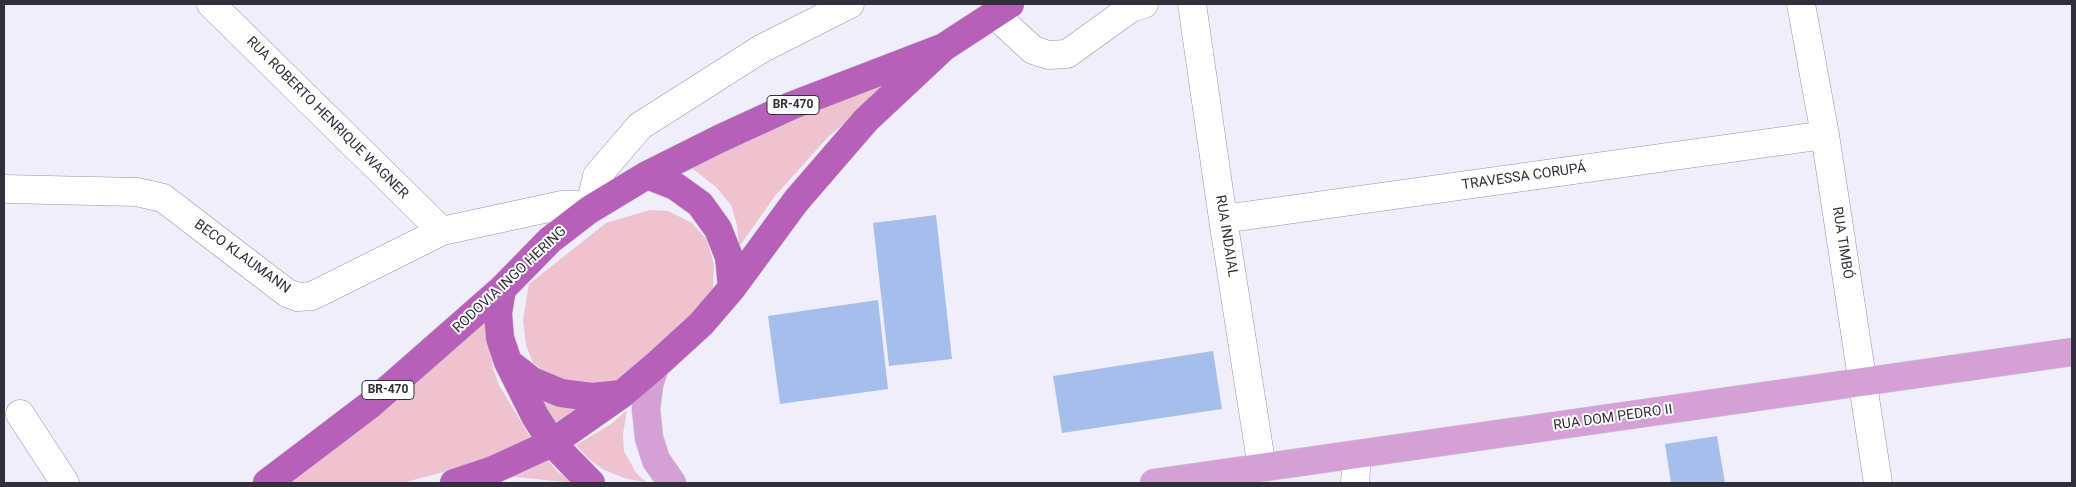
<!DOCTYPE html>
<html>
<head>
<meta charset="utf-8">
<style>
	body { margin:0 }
	#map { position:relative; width:2076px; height:487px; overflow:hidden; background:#f0eefa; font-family:Roboto,sans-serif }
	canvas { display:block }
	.frame { position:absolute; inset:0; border:5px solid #312f3a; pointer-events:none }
</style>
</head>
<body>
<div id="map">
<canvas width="2076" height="487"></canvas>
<div class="frame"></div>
</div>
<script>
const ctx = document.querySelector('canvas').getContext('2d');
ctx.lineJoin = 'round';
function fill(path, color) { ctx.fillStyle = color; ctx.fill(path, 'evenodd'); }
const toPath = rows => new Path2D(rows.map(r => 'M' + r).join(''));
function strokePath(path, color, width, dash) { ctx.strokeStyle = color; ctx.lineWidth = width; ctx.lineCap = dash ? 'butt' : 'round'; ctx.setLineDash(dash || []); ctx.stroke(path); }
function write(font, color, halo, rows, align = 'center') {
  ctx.font = font + ' Roboto,sans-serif'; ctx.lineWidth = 4; ctx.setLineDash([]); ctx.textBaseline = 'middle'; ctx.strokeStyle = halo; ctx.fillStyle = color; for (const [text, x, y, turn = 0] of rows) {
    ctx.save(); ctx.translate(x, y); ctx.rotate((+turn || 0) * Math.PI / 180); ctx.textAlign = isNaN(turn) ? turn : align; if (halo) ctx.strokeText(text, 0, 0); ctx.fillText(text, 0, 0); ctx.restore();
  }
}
fill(toPath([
	[920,61,828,137,775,196,739,247,737,225,731,205,716,187,684,162],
	[650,210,668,211,692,223,707,240,714,265,713,291,686,322,617,385,591,386,551,376,533,363,526,345,523,320,529,284,606,223],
	[492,310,489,339,493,368,499,385,532,440,486,461,402,483,283,483],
	[540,395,597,404,555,432],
	[627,410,623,434,624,451,636,473,646,482,627,479,604,470,589,459,576,445,611,424],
	[545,457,558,472,575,483,516,477,492,479]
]), '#eec2cf');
fill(toPath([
	[936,215,952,359,889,366,873,223],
	[878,300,888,389,780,404,768,316],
	[1213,351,1222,409,1062,433,1053,376],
	[1717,436,1725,483,1671,483,1665,444]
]), '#a5beec');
const minor = toPath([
	[211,4,442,231],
	[1192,4,1223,219,1262,468],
	[1801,4,1825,135,1878,483],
	[994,14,1033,50,1048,55,1067,54,1131,8,1144,4],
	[4,189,137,192,163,198,287,293,298,297,312,296,442,231,562,205,576,205,589,210,597,176,640,126,761,49,850,4],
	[1223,219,1825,135],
	[20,414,65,483],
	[1355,483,1357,455]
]);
const major = toPath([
	[655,366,649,385,646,409,649,438,656,460,672,483],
	[1154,483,2072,352]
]);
const highway = toPath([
	[647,175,675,186,700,204,718,229,729,257,732,288],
	[502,289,498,313,500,338,508,362,535,416,552,443,591,483],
	[509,363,532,381,561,393,591,397,622,394],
	[267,483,371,404,502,289,550,240,589,210,647,175,719,139,793,105,944,47],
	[454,483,493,470,552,443,622,394,655,366,701,324,732,288,796,201,866,120,944,47,1010,4]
]);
strokePath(minor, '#9792ae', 29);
strokePath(major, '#cecdd0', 29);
strokePath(highway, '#cecdd0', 29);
strokePath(minor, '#fff', 28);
strokePath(major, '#d4a0d6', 28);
strokePath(highway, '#b760ba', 28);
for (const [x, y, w] of [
	[793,105,52],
	[388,390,52]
]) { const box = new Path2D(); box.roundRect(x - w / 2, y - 9.5, w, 19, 4); ctx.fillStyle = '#fff'; ctx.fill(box); strokePath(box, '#312f3a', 1); }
write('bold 12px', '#312f3a', null, [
	["BR-470",793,105],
	["BR-470",388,390]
]);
write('14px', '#312f3a', '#fff', [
	["RUA ROBERTO HENRIQUE WAGNER",327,118,45],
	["TRAVESSA CORUPÁ",1524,177,-8],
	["RUA INDAIAL",1226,236,81],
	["RUA TIMBÓ",1842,243,81],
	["BECO KLAUMANN",242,257,36],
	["RODOVIA INGO HERING",510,280,-43],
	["RUA DOM PEDRO II",1613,418,-8]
]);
</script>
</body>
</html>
